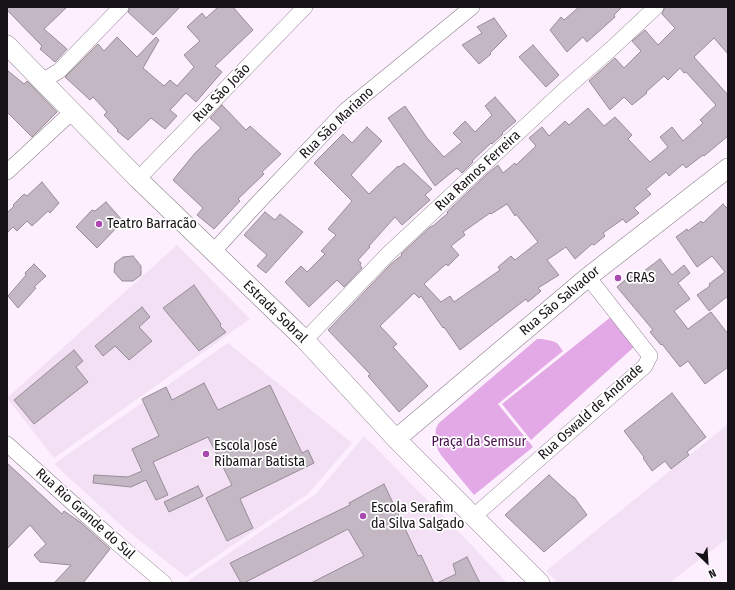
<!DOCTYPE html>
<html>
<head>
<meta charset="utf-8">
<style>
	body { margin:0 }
	#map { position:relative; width:735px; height:590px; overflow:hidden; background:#fdeffe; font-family:"Fira Sans Condensed",sans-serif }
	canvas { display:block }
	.frame { position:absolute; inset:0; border:8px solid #171217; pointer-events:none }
	.north { position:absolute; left:687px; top:542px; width:40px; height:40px; -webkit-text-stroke:3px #fff; paint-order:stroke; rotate:155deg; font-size:11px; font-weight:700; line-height:16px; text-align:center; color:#171217 }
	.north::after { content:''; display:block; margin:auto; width:14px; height:18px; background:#171217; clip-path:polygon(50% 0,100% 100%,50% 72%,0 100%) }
</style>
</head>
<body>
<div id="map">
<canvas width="735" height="590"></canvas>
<div class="frame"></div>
<div class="north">N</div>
</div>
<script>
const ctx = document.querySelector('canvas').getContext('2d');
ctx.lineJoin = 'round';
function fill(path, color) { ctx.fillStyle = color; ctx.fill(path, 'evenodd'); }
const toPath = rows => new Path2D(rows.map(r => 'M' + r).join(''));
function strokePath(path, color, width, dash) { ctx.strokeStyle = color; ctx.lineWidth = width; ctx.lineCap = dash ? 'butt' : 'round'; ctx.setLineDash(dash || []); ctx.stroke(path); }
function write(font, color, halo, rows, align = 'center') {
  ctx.font = font + ' "Fira Sans Condensed",sans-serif'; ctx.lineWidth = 3.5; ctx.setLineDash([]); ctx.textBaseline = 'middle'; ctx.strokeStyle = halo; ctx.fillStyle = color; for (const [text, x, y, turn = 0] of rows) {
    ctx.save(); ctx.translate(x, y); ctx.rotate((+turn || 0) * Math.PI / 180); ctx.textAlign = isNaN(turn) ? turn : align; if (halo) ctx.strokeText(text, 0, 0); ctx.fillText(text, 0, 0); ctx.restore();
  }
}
fill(toPath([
	[177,245,250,319,54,458,7,398],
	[228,343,352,443,308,494,186,577,124,528,54,464],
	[728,424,728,538,669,583,558,583,546,571],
	[364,436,465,538,507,583,190,583,188,581,316,494]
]), '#f3e0f4');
fill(toPath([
	[612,316,634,347,531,440,502,404],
	[537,339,542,339,552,341,557,343,563,351,498,404,533,447,474,495,441,455,438,450,435,439,436,428,439,423]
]), '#e3a9e7');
const building = toPath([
	[7,7,67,7,44,29,67,49,55,62,40,49,42,46,7,10,7,7],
	[130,7,180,7,153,35,128,12,130,7],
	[218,7,233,7,253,30,215,66,222,72,196,102,186,93,170,110,177,116,165,129,151,118,128,140,117,131,118,130,104,115,107,112,93,97,90,100,65,77,98,44,104,51,117,37,137,57,156,37,159,40,143,68,164,86,170,80,177,86,194,67,184,55,200,41,187,27,202,13,206,18,218,7],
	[579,7,622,7,614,15,615,17,587,42,583,37,567,52,550,30,561,17,564,20,579,7],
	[665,7,728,7,728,54,714,38,694,57,728,95,728,136,704,156,703,155,686,168,683,164,669,176,666,172,646,189,651,194,634,208,639,213,626,223,623,219,603,233,605,236,594,245,592,244,575,259,566,247,547,260,559,275,538,288,541,291,528,302,526,299,460,350,444,327,443,328,421,296,419,298,414,293,380,326,397,344,393,347,428,386,399,412,368,376,370,374,328,330,391,264,402,255,401,254,429,228,432,226,433,226,448,213,447,212,487,174,498,165,503,173,515,163,516,165,536,146,529,138,542,127,549,136,565,121,569,125,588,108,604,126,615,117,632,135,628,139,650,162,668,147,660,137,672,127,683,141,703,123,700,120,716,105,686,72,684,73,680,68,668,80,664,76,646,92,647,93,632,105,624,97,610,110,589,81,615,58,624,68,641,51,632,41,645,30,658,45,675,28,662,14,665,7],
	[507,204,515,216,516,214,538,242,515,260,511,256,498,267,500,270,454,302,450,296,441,302,424,284,446,264,448,266,459,255,451,246,465,235,463,232,490,213,491,214,507,204],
	[494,18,507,36,490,53,491,54,479,64,462,45,482,33,477,27,494,18],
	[533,45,559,75,546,87,519,57,533,45],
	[7,70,24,84,27,81,57,112,32,137,7,112,7,70],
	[495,97,516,121,502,133,503,134,492,144,491,143,472,161,473,162,462,173,457,168,435,186,388,118,405,106,427,138,444,157,462,142,453,133,465,121,475,132,492,115,485,106,495,97],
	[222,105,246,130,250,126,281,154,262,172,264,174,238,199,240,201,214,229,197,215,203,208,173,180,195,153,221,128,210,118,222,105],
	[367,127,382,141,351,175,369,194,398,166,399,167,404,163,432,189,425,195,430,200,402,225,395,217,369,246,370,247,358,260,361,263,360,265,362,268,344,287,337,280,309,307,285,282,301,266,307,272,325,254,321,251,336,235,328,229,352,201,314,163,343,134,352,143,367,127],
	[42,182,59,203,50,213,48,211,32,226,27,221,17,231,13,227,7,233,7,213,14,206,13,205,24,194,27,196,42,182],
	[106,202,123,221,97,248,76,227,92,210,95,211,106,202],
	[723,204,728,209,728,296,709,311,697,295,710,286,709,284,725,272,712,256,697,267,676,237,687,229,688,231,701,221,703,223,723,204],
	[265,212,275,220,280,214,303,232,266,273,257,266,267,255,244,235,265,212],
	[133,256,141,266,141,275,133,281,122,281,114,272,115,263,123,257,133,256],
	[660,259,672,275,684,265,690,273,678,283,690,299,674,311,688,329,711,312,728,334,728,367,705,384,688,361,680,367,662,344,661,345,650,332,653,330,617,287,633,273,636,277,660,259],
	[34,264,46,276,34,287,36,288,18,308,8,296,26,275,25,273,34,264],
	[194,285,221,324,220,326,226,332,199,351,163,308,194,285],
	[142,307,150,317,139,327,152,341,129,360,115,346,103,356,95,346,142,307],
	[74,350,83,361,76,367,88,382,34,424,14,400,74,350],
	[204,383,218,410,270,385,302,453,308,450,314,463,240,499,253,528,227,541,206,498,232,485,208,437,153,462,168,495,156,500,146,480,131,487,93,483,94,475,128,477,142,471,132,449,159,436,142,399,166,387,172,400,204,383],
	[672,393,706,437,687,452,689,455,671,469,665,461,652,471,643,458,644,457,624,431,672,393],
	[7,463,62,514,64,511,80,522,110,549,83,583,54,583,71,565,40,562,34,555,46,544,30,525,7,549,7,463],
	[549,475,573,497,574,497,587,515,544,552,505,515,549,475],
	[384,484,418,556,421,555,434,583,311,583,364,556,348,529,244,583,241,583,230,563,350,505,349,503,384,484],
	[198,486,203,496,169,512,164,502,198,486],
	[467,557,480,583,437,583,456,574,453,564,467,557]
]);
fill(building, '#c3b7c4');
strokePath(building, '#988c99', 1);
const minor = toPath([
	[42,81,59,71,121,7],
	[7,172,72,112],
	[138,179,305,7],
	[213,252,253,208,346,110,472,7],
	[305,340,389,253,562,92,610,50,656,7],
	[7,444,117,543,164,583],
	[473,517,645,366,650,356,588,277]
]);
const tertiary = toPath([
	[7,45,138,179,305,340,396,439,540,583],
	[396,439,588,277,728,168]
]);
strokePath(minor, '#8c808c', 16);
strokePath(tertiary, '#8c808c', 20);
strokePath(minor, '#fff', 15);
strokePath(tertiary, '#fff', 19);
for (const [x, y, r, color] of [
	[99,224,4,"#a949b2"],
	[618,278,4,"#a949b2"],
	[206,454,4,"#a949b2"],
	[363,516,4,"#a949b2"]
]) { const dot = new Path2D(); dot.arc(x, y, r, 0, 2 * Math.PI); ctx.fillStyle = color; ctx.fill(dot); strokePath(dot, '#fff', 1.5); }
write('14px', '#171217', '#fff', [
	["Rua São João",222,93,-46],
	["Rua São Mariano",337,123,-44],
	["Rua Ramos Ferreira",478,171,-43],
	["Rua São Salvador",560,301,-40],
	["Estrada Sobral",275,312,44],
	["Rua Oswald de Andrade",591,412,-42],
	["Rua Rio Grande do Sul",85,514,42]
]);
write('14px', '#171217', '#fff', [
	["Teatro Barracão",107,224],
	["CRAS",626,278],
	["Escola José",214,446],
	["Ribamar Batista",214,462],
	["Escola Serafim",371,508],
	["da Silva Salgado",371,524]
], 'left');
write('14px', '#4b1050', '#fff', [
	["Praça da Semsur",479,442]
]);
</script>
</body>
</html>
